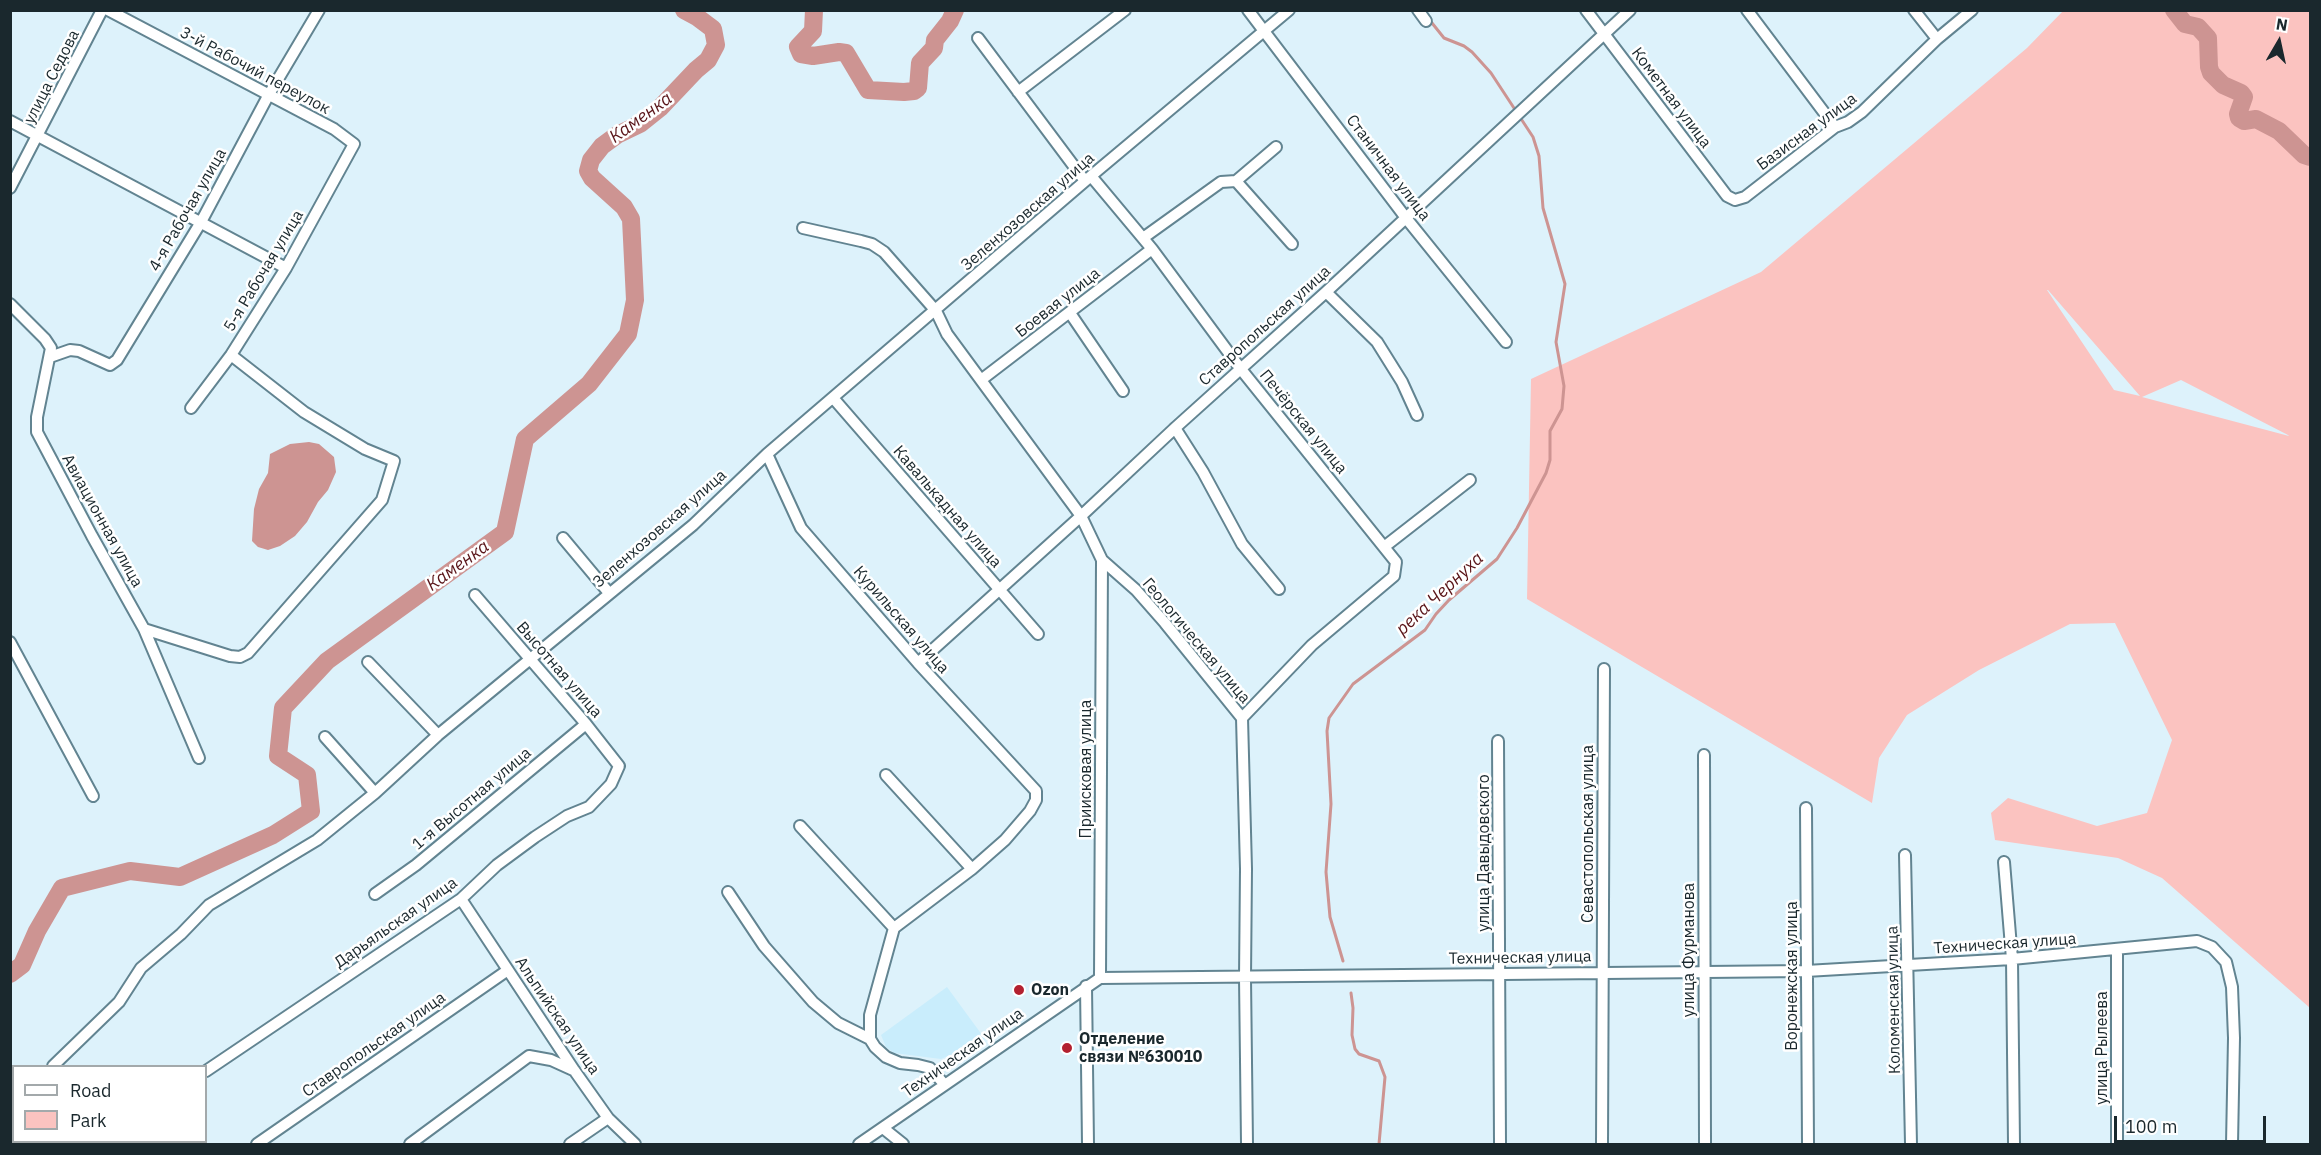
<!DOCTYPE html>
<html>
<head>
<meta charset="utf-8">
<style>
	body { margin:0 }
	#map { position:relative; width:2321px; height:1155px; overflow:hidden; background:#ddf2fb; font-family:"IBM Plex Sans",sans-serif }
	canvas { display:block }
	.frame { position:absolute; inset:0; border:12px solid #1a282d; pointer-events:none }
	.legend { position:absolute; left:12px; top:1065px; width:195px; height:78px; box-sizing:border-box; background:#fff; border:2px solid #a3a9ab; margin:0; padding:8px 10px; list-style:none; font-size:18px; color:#1a282d }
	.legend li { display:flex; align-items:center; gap:12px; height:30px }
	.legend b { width:30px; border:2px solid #a3a9ab }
	.north { position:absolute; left:2249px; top:12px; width:60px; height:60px; -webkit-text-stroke:4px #fff; paint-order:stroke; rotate:9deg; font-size:16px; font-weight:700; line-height:24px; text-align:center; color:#1a282d }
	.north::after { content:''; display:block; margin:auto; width:21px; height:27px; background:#1a282d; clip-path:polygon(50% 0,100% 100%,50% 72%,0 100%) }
	.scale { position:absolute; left:2114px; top:1116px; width:152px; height:27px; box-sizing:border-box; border:3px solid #1a282d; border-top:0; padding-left:8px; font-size:18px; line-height:21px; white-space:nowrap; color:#1a282d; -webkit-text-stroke:4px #fff; paint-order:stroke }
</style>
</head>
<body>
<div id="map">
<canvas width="2321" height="1155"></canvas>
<div class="frame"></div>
<ul class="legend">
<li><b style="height:8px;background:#fff"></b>Road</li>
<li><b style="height:16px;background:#fbc3c0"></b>Park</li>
</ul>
<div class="north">N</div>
<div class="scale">100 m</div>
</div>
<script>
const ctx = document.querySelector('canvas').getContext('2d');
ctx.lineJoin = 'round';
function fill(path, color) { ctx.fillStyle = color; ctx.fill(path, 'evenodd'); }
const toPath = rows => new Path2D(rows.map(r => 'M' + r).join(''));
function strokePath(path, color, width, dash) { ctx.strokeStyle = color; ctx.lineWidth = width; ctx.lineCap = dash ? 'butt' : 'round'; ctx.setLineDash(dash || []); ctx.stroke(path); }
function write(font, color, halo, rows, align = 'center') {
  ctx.font = font + ' "IBM Plex Sans",sans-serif'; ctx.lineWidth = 5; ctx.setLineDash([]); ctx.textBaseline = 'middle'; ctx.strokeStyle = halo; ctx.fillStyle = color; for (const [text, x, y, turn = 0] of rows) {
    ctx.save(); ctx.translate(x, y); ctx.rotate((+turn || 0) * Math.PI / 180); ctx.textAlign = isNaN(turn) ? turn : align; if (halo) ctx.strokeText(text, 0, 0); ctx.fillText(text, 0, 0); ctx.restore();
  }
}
fill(toPath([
	[947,987,985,1039,941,1059,894,1053,886,1047,881,1035]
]), '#c9edfc');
fill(toPath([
	[2063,11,2310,11,2310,1008,2162,878,2118,858,1995,840,1991,813,2008,798,2097,826,2147,813,2172,740,2115,623,2070,624,1979,670,1907,715,1879,758,1872,803,1527,599,1531,379,1761,272,2027,48],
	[2047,290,2048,290,2140,396,2114,390],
	[2181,380,2288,435,2289,436,2142,397]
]), '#fbc3c0');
fill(toPath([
	[309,442,319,444,334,457,336,472,328,490,318,502,307,522,295,536,280,546,268,550,258,547,252,541,254,509,259,489,268,473,270,454,290,444]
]), '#cd9492');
strokePath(toPath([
	[1343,961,1330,917,1326,872,1331,804,1327,731,1329,718,1353,684,1425,630,1436,614,1449,600,1497,559,1517,528,1546,473,1550,460,1550,431,1562,409,1564,386,1556,342,1565,284,1543,208,1539,156,1533,137,1491,73,1472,52,1464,46,1444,38,1432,23],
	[1351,993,1353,1008,1352,1035,1355,1049,1359,1054,1379,1061,1385,1077,1379,1144]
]), '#cd9492', 3);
strokePath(toPath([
	[814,10,813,31,798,47,801,54,813,56,839,52,846,53,868,90,904,92,914,91,918,88,920,63,934,48,935,40,950,21,955,10],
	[2174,10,2185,24,2198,27,2208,38,2209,67,2211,73,2223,85,2241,93,2244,97,2238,114,2239,118,2244,121,2256,119,2279,131,2304,155,2310,157],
	[10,974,22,965,37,931,62,888,130,871,180,877,273,835,311,811,307,775,278,756,283,708,327,661,505,532,525,439,589,384,628,334,635,300,631,219,624,207,592,178,588,171,591,160,602,146,617,135,640,124,660,108,696,70,708,60,716,45,713,29,697,17,684,10]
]), '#cd9492', 18);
const minor = toPath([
	[108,10,334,129,354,144,286,268,231,355,191,408],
	[1248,10,1406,218,1506,342],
	[1418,10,1426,21],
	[1586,10,1727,196,1735,200,1745,197,1835,127,1848,122,1862,112,1937,39,1972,10],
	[1747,10,1835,127],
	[1914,10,1937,39],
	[978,38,1085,181],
	[1018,92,1125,10],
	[10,121,286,268],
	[1091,176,1152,249,1240,368,1396,562,1394,576,1312,645,1242,718],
	[1236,181,1292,244],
	[10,188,102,10],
	[803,228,861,241,872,244,884,252,936,311,947,334,1081,516,1102,560,1136,590,1165,623,1242,718,1246,869,1245,978,1247,1144],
	[1143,238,1221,182,1236,181,1276,147],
	[1326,292,1377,342,1402,382,1417,415],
	[10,304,45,339,51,348,37,417,37,432,92,536,144,629,199,758],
	[1070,313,1123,391],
	[50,357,70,350,79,351,110,365,117,360,201,222,268,96,319,10],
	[981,380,1152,249],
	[834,399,1038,634],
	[1175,428,1203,472,1242,544,1279,589],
	[767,454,801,528,918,663,1036,791,1036,800,1030,811,1005,840,972,869,894,928,870,1015,870,1039,875,1047,886,1057,900,1063,918,1065,930,1068,944,1084],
	[563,538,609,593],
	[1384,547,1470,480],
	[144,629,230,656,240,657,248,653,382,500,394,461,365,449,304,412,231,355],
	[10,642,93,796],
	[368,662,438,735],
	[918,663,1081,516,1175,428,1326,292,1630,10],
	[325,737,375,793],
	[1498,741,1500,1144],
	[1704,755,1705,1144],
	[886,775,972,869],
	[1806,808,1808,1144],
	[800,826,894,928],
	[1905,855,1911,1144],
	[2004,862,2012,959,2014,1144],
	[728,892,764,946,813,1002,838,1023,870,1039],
	[375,894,416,865,586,724],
	[461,899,574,1070,608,1118,635,1144],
	[2117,951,2117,1144],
	[1100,978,1102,560],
	[1086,986,1088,1144],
	[53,1066,119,1002,141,968,181,934,209,905,317,840,375,793,438,735,693,525,767,454,1091,176,1289,10],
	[206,1071,461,899,497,865,535,837,567,816,589,807,611,784,619,766,586,724,475,595],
	[10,1105,14,1102],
	[883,1128,903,1144],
	[112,1144,113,1142],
	[257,1144,508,970],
	[410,1144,529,1056,551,1060,573,1070],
	[570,1144,608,1118],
	[859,1144,1100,978,1806,971,2012,959,2197,941,2212,947,2226,962,2232,987,2234,1038,2232,1144],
	[1602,1144,1604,669]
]);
strokePath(minor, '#628491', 14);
strokePath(minor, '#fff', 10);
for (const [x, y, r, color] of [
	[1019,990,6,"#b32130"],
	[1067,1048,6,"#b32130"]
]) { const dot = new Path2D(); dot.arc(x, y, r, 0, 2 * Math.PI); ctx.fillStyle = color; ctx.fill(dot); strokePath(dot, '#fff', 2); }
write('16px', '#1a282d', '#fff', [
	["3-й Рабочий переулок",255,71,28],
	["улица Седова",52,77,-63],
	["Кометная улица",1671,98,53],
	["Базисная улица",1807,132,-36],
	["Станичная улица",1388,168,53],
	["4-я Рабочая улица",188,210,-60],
	["Зеленхозовская улица",1028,212,-41],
	["5-я Рабочая улица",264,271,-59],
	["Боевая улица",1058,303,-38],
	["Ставропольская улица",1265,326,-42],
	["Печёрская улица",1303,422,51],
	["Кавалькадная улица",947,507,49],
	["Авиационная улица",102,521,61],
	["Зеленхозовская улица",660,529,-41],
	["Курильская улица",901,620,49],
	["Геологическая улица",1196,641,50],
	["Высотная улица",559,670,49],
	["Приисковая улица",1086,769,-90],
	["1-я Высотная улица",472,799,-40],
	["Севастопольская улица",1588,834,-90],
	["улица Давыдовского",1484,853,-90],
	["Дарьяльская улица",396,923,-35],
	["Техническая улица",2005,944,-4],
	["улица Фурманова",1689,950,-90],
	["Техническая улица",1520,958,-1],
	["Воронежская улица",1792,976,-90],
	["Коломенская улица",1894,1000,-91],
	["Альпийская улица",557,1016,56],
	["Ставропольская улица",374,1045,-35],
	["улица Рылеева",2102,1048,-90],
	["Техническая улица",963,1053,-35]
]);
write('bold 16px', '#1a282d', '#fff', [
	["Ozon",1031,990],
	["Отделение",1079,1039],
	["связи №630010",1079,1057]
], 'left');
write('italic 18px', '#591418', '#fff', [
	["Каменка",641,118,-36],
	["Каменка",458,566,-36],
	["река Чернуха",1440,594,-43]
]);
</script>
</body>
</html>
